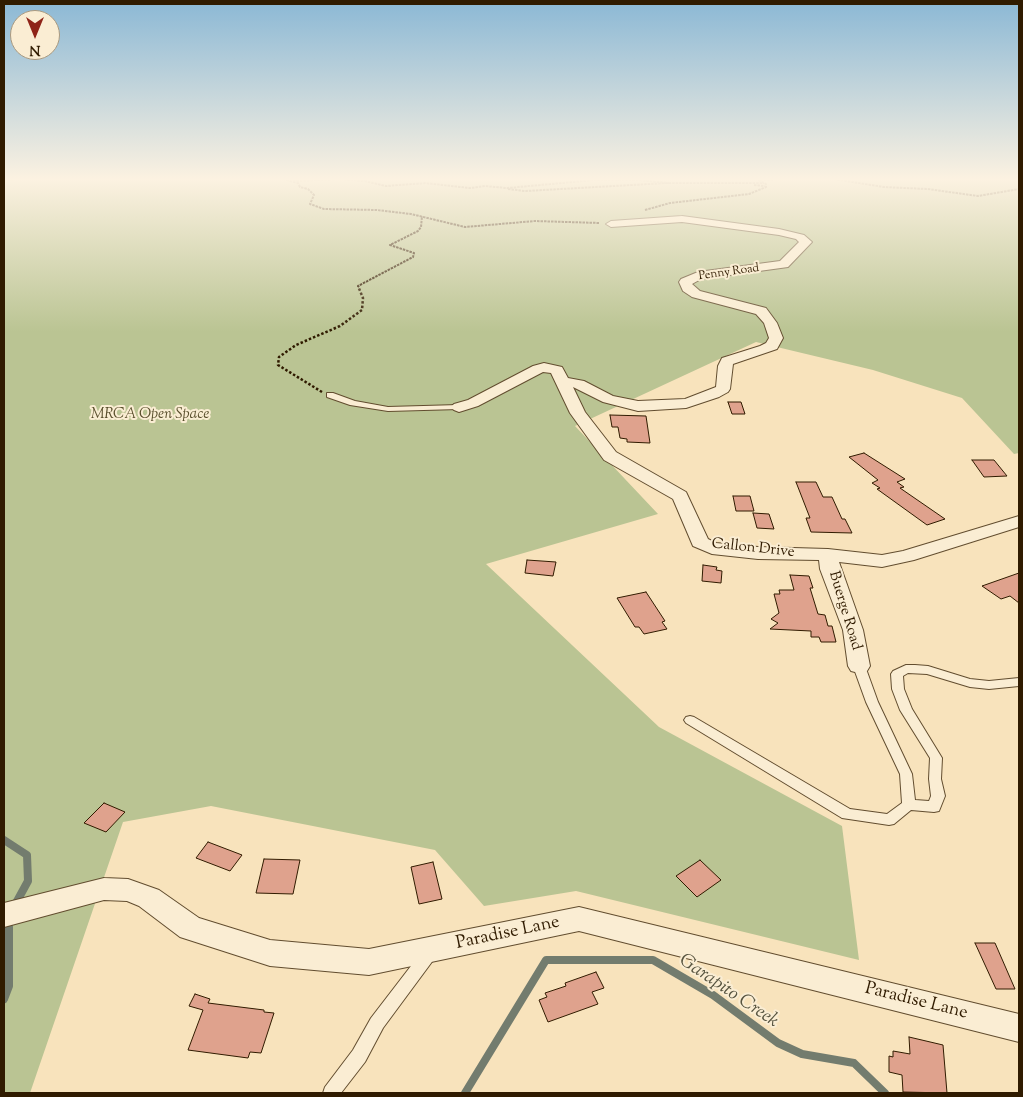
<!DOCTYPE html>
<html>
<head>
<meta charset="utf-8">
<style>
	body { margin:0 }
	#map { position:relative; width:1023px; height:1097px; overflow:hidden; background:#f8e3bc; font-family:"Sorts Mill Goudy",serif }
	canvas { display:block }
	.frame { position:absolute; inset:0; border:5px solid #301b00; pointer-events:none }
	.north { position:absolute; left:10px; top:10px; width:50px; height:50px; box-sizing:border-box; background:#faedd3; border:1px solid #a9997f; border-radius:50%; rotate:180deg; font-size:14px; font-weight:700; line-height:20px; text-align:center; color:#301b00 }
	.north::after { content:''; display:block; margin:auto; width:18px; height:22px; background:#8f2418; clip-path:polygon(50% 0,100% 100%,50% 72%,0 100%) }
</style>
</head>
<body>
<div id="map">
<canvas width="1023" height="1097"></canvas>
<div class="frame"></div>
<div class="north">N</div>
</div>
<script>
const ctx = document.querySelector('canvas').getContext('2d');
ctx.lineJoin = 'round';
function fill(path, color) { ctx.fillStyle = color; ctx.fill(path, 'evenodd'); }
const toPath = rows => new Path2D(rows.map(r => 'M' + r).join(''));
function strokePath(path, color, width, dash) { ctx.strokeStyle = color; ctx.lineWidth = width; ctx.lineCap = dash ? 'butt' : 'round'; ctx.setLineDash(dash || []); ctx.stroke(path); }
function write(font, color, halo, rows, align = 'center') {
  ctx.font = font + ' "Sorts Mill Goudy",serif'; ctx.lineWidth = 4; ctx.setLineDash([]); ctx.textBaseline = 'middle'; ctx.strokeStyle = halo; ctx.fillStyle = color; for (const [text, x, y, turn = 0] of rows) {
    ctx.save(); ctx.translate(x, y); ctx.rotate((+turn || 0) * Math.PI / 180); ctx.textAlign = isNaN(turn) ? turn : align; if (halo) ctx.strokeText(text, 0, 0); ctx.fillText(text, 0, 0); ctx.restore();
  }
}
fill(toPath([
	[4,179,1019,179,1019,453,1014,454,962,398,873,370,756,342,575,426,658,514,486,564,659,727,842,826,859,960,576,891,484,906,435,850,211,806,123,822,30,1093,4,1093]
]), '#bac493');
strokePath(toPath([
	[4,840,27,855,28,881,16,903],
	[4,999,9,986,9,927],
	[465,1093,546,960,653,960,713,995,778,1043,802,1054,854,1063,885,1093]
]), '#737c6e', 8);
const building = toPath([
	[728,402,741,402,745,414,732,414,728,402],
	[610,415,646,416,650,443,627,442,627,439,620,438,618,427,612,427,610,415],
	[864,453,905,479,897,482,904,487,900,488,945,519,927,525,877,489,880,488,872,483,878,480,849,457,864,453],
	[972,460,994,460,1007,476,984,477,972,460],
	[796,482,816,482,823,497,832,497,842,519,845,519,852,533,811,532,806,518,810,518,796,482],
	[733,496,750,496,754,511,736,511,733,496],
	[753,513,769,514,774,529,757,528,753,513],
	[527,560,556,562,553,576,525,573,527,560],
	[703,565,717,567,716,570,722,571,721,583,702,581,703,565],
	[1019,573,1019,603,1010,596,1001,599,982,586,1019,573],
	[790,575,809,576,813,588,810,588,818,614,825,615,828,626,832,626,836,642,821,642,819,637,811,637,811,631,770,629,778,623,771,619,779,613,774,594,780,594,779,590,794,590,790,575],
	[646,592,665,621,662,622,667,629,644,634,639,627,635,627,617,598,646,592],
	[104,803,125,812,106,832,84,823,104,803],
	[208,842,242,855,230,871,196,858,208,842],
	[264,859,300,860,293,894,256,893,264,859],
	[700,860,721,880,697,897,676,876,700,860],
	[433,862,442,899,419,904,411,867,433,862],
	[975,943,995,943,1015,989,996,989,975,943],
	[596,972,604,988,592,992,598,1004,548,1022,539,1000,547,997,545,993,566,986,565,983,596,972],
	[195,994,210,999,208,1003,264,1010,264,1012,274,1013,261,1053,250,1052,248,1058,188,1050,203,1010,189,1006,195,994],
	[909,1037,943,1045,947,1093,903,1092,902,1075,889,1072,889,1056,893,1057,893,1051,910,1054,909,1037]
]);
fill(building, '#dfa28d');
strokePath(building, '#301b00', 1);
const lane = toPath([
	[327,393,333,393,355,401,388,407,459,405,463,407,459,409,388,411,350,405,327,397,327,393],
	[859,662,863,663,865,666,878,702,912,774,915,800,929,801,931,796,929,779,930,758,900,710,892,689,891,674,893,671,906,665,915,665,928,666,970,679,989,681,1019,678,1019,686,989,689,970,687,927,674,908,673,903,676,904,689,912,709,942,758,941,779,945,796,939,811,934,812,911,810,894,824,889,825,842,818,686,723,684,720,686,717,690,716,694,717,850,809,887,814,902,803,900,774,866,702,853,666,855,663,859,662],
	[429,947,434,949,437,954,434,959,383,1028,365,1062,341,1093,323,1093,325,1087,353,1050,371,1018,424,949,429,947]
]);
const street = toPath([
	[682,216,779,229,804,235,812,242,788,267,701,279,692,284,700,291,766,308,777,323,783,338,777,349,733,364,730,389,728,392,719,397,686,408,638,411,603,402,573,387,585,412,616,452,686,492,708,539,716,543,758,547,828,549,882,555,903,551,1019,516,1019,527,914,560,882,567,839,562,863,630,870,666,867,671,859,673,851,671,848,666,843,630,820,569,819,560,758,559,712,554,693,546,673,499,604,460,570,413,551,373,543,372,478,406,459,412,454,410,451,407,454,404,468,400,533,366,544,363,562,367,568,378,584,381,613,396,638,401,685,399,716,387,718,366,722,358,760,346,766,343,769,338,764,323,756,314,692,297,683,291,679,282,681,279,698,272,780,261,799,242,796,239,779,235,682,222,611,227,606,224,611,221,682,216],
	[104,878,128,879,159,890,199,918,270,940,369,949,579,907,1019,1014,1019,1042,579,931,369,975,270,966,180,937,139,906,127,901,104,900,4,927,4,903,104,878]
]);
strokePath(lane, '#624d2f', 2);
strokePath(street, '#624d2f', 2);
strokePath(toPath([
	[283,179,298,183,300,187,308,189,314,195,310,204,324,209,377,210,411,214,465,227,535,221,600,223],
	[340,179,365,181,386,186,425,183,470,188,485,186,507,188,594,180,638,180,670,183],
	[834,179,884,187,928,189,978,196,1019,189],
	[4,180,18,179],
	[760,180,786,179],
	[293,181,340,179],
	[754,185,765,186],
	[508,189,525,191,666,183,764,183],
	[645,210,670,203,749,194,766,187,766,184,757,179],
	[359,287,358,286,413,257,414,253,390,245,418,231,421,227,422,216]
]), '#301b00', 2, [2.5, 1]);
strokePath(toPath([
	[322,392,278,365,279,357,296,345,340,326,362,310,363,298,358,286]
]), '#301b00', 2.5, [2.5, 2]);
fill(lane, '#faedd3');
fill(street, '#faedd3');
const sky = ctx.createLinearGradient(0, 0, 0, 332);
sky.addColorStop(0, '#8bb8d5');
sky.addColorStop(0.54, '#fcf2e1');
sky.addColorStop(1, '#fcf2e100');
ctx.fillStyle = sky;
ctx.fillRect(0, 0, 1023, 332);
write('12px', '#301b00', '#faedd3', [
	["Penny Road",729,273,-8]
]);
write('italic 15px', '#594e2c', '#faedd3', [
	["MRCA Open Space",150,415]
]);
write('15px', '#301b00', '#faedd3', [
	["Callon Drive",753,549,6],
	["Buerge Road",844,611,73]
]);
write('18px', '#301b00', '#faedd3', [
	["Paradise Lane",508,934,-12],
	["Paradise Lane",916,1002,14]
]);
write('italic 19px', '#575440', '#faedd3', [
	["Garapito Creek",728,992,34]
]);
</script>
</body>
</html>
